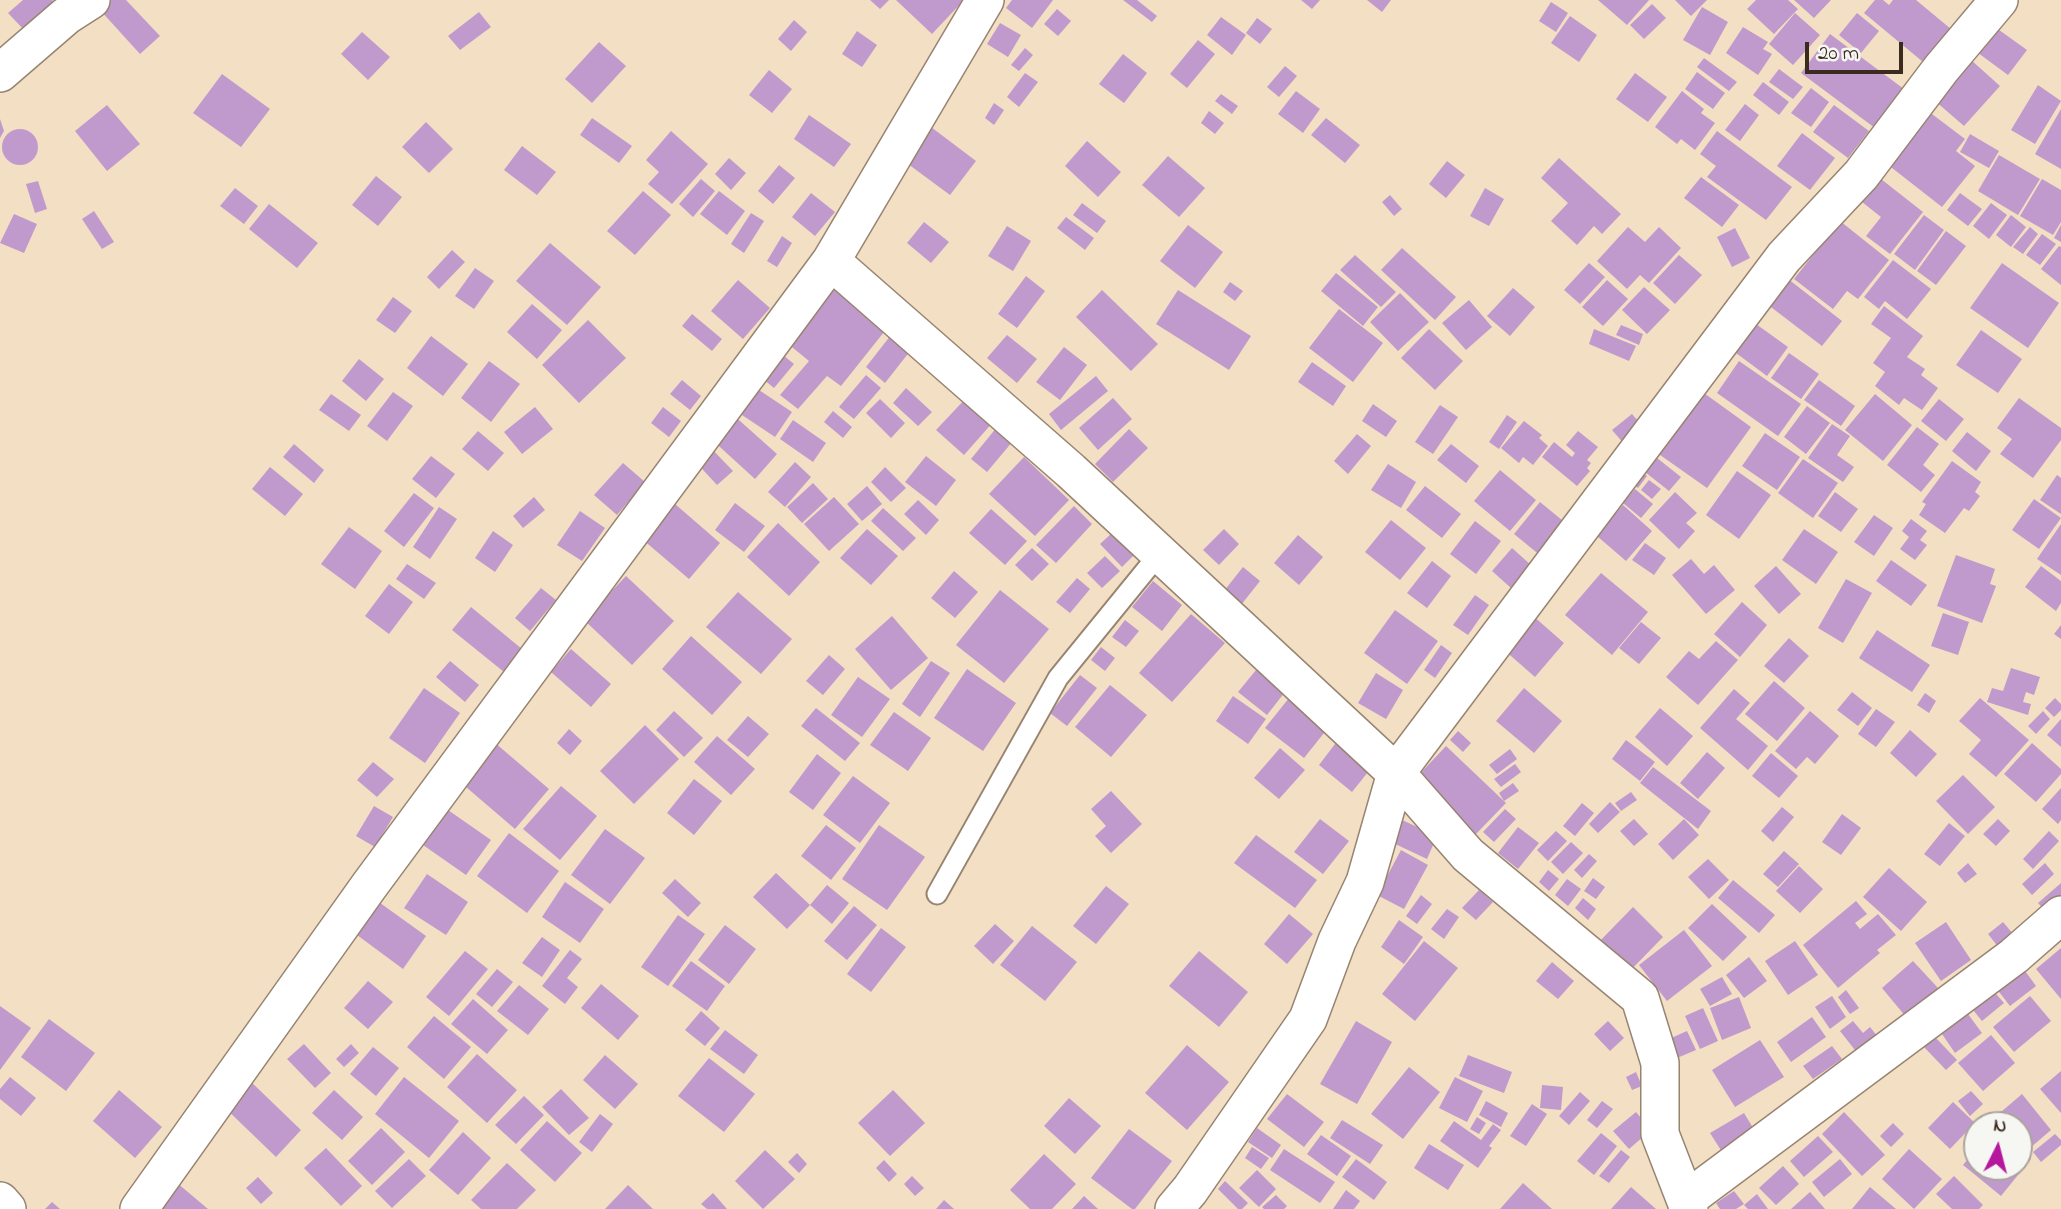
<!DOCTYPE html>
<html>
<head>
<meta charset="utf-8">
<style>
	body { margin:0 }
	#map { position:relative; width:2061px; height:1209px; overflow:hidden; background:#f3dfc4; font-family:"Indie Flower",sans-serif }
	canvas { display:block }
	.north { position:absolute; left:1963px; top:1111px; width:70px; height:70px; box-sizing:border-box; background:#f6f6f2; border:2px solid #aba49d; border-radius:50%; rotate:6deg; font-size:19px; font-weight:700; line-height:28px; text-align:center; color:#3b2a1e }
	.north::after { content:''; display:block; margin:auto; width:24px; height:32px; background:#b5179e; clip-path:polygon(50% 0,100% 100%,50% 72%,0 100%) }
	.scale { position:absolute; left:1805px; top:42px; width:98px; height:32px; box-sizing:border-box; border:4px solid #3b2a1e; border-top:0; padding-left:9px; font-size:21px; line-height:24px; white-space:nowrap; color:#3b2a1e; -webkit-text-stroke:5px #f6f6f2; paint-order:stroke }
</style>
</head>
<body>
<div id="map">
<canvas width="2061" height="1209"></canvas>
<div class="north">N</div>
<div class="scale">20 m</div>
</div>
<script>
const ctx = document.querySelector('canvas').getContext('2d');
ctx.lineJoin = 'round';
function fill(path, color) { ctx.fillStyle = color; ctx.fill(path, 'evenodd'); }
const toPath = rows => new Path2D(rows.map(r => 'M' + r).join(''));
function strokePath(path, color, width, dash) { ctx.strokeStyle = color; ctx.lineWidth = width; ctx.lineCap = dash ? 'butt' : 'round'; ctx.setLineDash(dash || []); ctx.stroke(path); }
fill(toPath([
	[23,0,52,0,56,4,26,32,8,13],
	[111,0,126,0,160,36,140,54,100,10],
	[870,0,889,0,880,9],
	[896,0,964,0,932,34],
	[1012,0,1053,0,1032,28,1006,8],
	[1123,0,1137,0,1157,16,1152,22],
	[1301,0,1320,0,1312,9],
	[1367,0,1391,0,1382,12],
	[1598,0,1649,0,1627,25],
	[1675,0,1707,0,1691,16],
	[1756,0,1788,0,1798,9,1774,34,1747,9],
	[1794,0,1831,0,1814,18],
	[1875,0,1883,0,1889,5,1893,0,1916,0,1951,29,1923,62,1864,13],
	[1551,2,1568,13,1556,32,1539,21],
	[1652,4,1666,18,1644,39,1630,25],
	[1702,7,1728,22,1710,55,1683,40],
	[1057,9,1071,21,1058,36,1044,24],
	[479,12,491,27,460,50,448,36],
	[1795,13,1820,35,1793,65,1769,44],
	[1857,13,1879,31,1861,53,1839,35],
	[1570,16,1597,35,1579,62,1551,43],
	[1221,17,1246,35,1232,55,1207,35],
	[1257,18,1272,29,1260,44,1246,33],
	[794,20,807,32,791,51,778,39],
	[1988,22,2027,50,2008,75,1970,47],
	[1000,23,1021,35,1008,57,987,44],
	[1743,27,1768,42,1763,49,1772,54,1758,75,1726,53],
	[857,31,877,45,862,67,842,54],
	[362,32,390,57,368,80,341,54],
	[1830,34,1908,92,1879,131,1801,73],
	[1198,40,1215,54,1187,88,1170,74],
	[599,42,626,66,592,103,565,79],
	[1025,48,1033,55,1019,71,1011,65],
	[1123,54,1147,73,1124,103,1099,84],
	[1704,58,1737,82,1729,91,1697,67],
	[1970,59,2000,86,1964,126,1934,100],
	[1285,66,1297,76,1279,97,1267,87],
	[1779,69,1803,87,1793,99,1769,82],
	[769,70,792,89,772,113,749,95],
	[1697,72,1725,93,1713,109,1685,89],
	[1025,73,1038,82,1019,107,1007,97],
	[1635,73,1667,97,1648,122,1616,99],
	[222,74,270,109,241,147,193,113],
	[1763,82,1789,102,1779,115,1753,95],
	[2038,85,2061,101,2035,144,2011,130],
	[1811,88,1829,102,1811,127,1791,113],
	[1296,91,1320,109,1303,133,1278,114],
	[1682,91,1704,109,1701,113,1715,123,1695,150,1681,139,1677,144,1655,127],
	[1221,94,1238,106,1232,114,1215,101],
	[994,103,1004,110,994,125,985,118],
	[1745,104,1759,115,1740,141,1725,130],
	[107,105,140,144,107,171,75,131],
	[1834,105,1869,131,1848,158,1813,132],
	[2061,109,2061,169,2035,154],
	[1209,111,1224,123,1215,134,1201,123],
	[1928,111,1965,139,1956,151,1975,166,1942,207,1887,164],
	[809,115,851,144,834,167,794,139],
	[592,118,632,146,619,163,580,135],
	[1326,118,1360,145,1345,163,1311,135],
	[0,119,4,131,0,138],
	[426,122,453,149,429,173,402,147],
	[931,127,976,161,950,195,904,161],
	'2 147a18 18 0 1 1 36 0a18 18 0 1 1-36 0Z',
	[671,131,708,164,672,204,648,184,659,172,646,160],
	[1717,131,1792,187,1766,220,1707,177,1716,166,1700,154],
	[1802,133,1835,158,1810,190,1777,166],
	[1970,134,1999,151,1989,168,1960,152],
	[1087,141,1121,172,1098,197,1065,166],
	[522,146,556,172,537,195,504,170],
	[1999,155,2040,179,2018,215,1978,191],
	[1168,156,1205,188,1179,217,1142,185],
	[729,158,746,173,731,190,715,174],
	[1559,158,1621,214,1602,234,1594,226,1577,245,1551,221,1568,203,1541,178],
	[1447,161,1465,175,1446,198,1429,184],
	[779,165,795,178,773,204,758,191],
	[376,176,402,197,378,226,352,205],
	[1701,177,1739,205,1722,227,1684,198],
	[701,179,715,191,693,217,679,204],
	[1881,179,1923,212,1890,254,1866,236,1881,217,1862,202],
	[2042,179,2061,190,2061,222,2053,235,2020,216],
	[38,181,47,209,35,213,26,184],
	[235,188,258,206,244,224,220,206],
	[1485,188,1504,199,1489,226,1470,216],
	[643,191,671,215,635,255,607,231],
	[719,191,745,211,727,235,700,214],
	[811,193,835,212,815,236,792,217],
	[1960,193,1982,209,1968,226,1947,210],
	[1390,195,1402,209,1394,216,1382,202],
	[1082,203,1106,221,1097,233,1073,215],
	[1991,203,2007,215,1989,239,1973,226],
	[269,204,318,243,297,268,249,229],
	[94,211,114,242,102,249,82,219],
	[751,213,764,221,744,253,731,244],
	[14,214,37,224,24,253,0,243],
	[1924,215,1944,230,1915,270,1894,254],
	[2011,215,2026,227,2011,247,1996,235],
	[1066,217,1094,238,1085,250,1057,228],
	[1840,221,1889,260,1858,299,1847,291,1833,309,1794,279],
	[924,222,949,242,931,263,907,243],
	[1188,225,1223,252,1195,288,1160,261],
	[2061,225,2061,242,2054,238],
	[1007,226,1031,241,1013,271,988,256],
	[1628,227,1645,242,1659,227,1681,248,1649,283,1640,275,1627,289,1597,261],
	[2030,227,2038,234,2023,254,2013,247],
	[1735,228,1750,258,1732,267,1717,237],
	[1946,231,1966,246,1936,285,1917,271],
	[2042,234,2056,244,2040,265,2026,255],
	[782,236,792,243,777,267,767,261],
	[550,243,601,287,567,325,516,281],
	[2059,246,2061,247,2061,285,2041,269],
	[1402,248,1456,297,1435,320,1381,270],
	[452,250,465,262,439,289,427,277],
	[1355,255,1396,292,1381,307,1340,270],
	[1679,255,1702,275,1675,304,1653,283],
	[1893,260,1931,289,1907,319,1885,301,1879,309,1864,297],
	[1589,263,1605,277,1580,304,1564,290],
	[2002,263,2059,303,2028,348,1970,308],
	[475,268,494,281,474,309,455,296],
	[1336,273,1378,307,1363,326,1321,291],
	[1783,275,1842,321,1822,346,1763,301],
	[1026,276,1045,291,1017,328,998,314],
	[738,280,770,308,743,339,711,311],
	[1607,280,1628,299,1603,326,1582,307],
	[1230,282,1243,291,1235,301,1223,292],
	[835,284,888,327,841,386,827,376,798,409,780,395,809,361,787,343],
	[1644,287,1670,310,1647,334,1622,310],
	[1513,288,1535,307,1510,336,1487,316],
	[1102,290,1158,344,1131,371,1076,317],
	[1178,290,1251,336,1229,370,1156,324],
	[1400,293,1429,322,1398,351,1370,322],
	[393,297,412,311,395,333,376,320],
	[1469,300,1492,327,1466,350,1442,323],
	[532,304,562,330,537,359,507,332],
	[1884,306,1923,336,1907,357,1925,369,1921,375,1938,388,1922,410,1904,398,1899,405,1875,386,1885,372,1873,363,1891,338,1871,324],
	[1339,309,1383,343,1353,382,1309,348],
	[692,314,722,339,712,351,682,326],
	[588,320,626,358,579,403,542,365],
	[1756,324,1788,347,1767,376,1736,353],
	[1621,325,1643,334,1639,345,1616,335],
	[898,326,918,341,885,383,866,367],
	[1429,329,1463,361,1435,390,1401,358],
	[1594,329,1636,346,1629,361,1589,344],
	[1981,330,2022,359,1998,393,1956,365],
	[1007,335,1037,359,1017,383,987,358],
	[431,336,468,364,443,396,407,368],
	[1064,347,1087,365,1060,400,1036,382],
	[1789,353,1819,374,1801,399,1771,378],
	[783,355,794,364,774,388,763,379],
	[359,359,384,379,366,401,342,381],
	[489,361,520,384,491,422,461,398],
	[1739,361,1801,404,1778,436,1717,393],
	[1312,362,1346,386,1333,406,1298,382],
	[866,375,881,388,854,419,839,407],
	[1096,376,1108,391,1061,430,1049,414],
	[682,380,701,396,690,410,670,394],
	[1819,380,1855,406,1841,426,1804,400],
	[756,388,792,412,775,437,739,413],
	[906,388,932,412,918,426,893,403],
	[1697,388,1751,427,1707,488,1653,450],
	[393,392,413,406,387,441,367,426],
	[331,394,361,415,349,431,319,410],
	[1875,394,1912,425,1883,461,1845,430],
	[967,397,994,421,964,455,936,430],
	[1113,398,1132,419,1098,450,1079,428],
	[2019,398,2061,428,2061,440,2033,478,2000,454,2012,439,1997,428],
	[880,399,905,423,891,438,866,413],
	[1939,399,1964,419,1946,441,1921,421],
	[1373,404,1397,421,1386,437,1362,421],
	[1440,405,1458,417,1433,454,1415,442],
	[1807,406,1830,423,1806,454,1784,437],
	[535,407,553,429,522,454,504,432],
	[663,407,681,421,669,437,651,423],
	[833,411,852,427,843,438,824,422],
	[731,413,777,454,755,479,709,437],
	[1632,414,1645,429,1625,445,1612,430],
	[1507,415,1517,422,1499,449,1489,442],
	[793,420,826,443,813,462,780,439],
	[1524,421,1542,435,1539,438,1548,446,1533,465,1523,457,1519,463,1501,448],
	[1832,424,1850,436,1837,455,1854,467,1843,482,1808,458],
	[997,427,1013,441,987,472,971,459],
	[1917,427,1939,444,1923,465,1935,475,1921,492,1887,465],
	[1129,429,1148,448,1113,482,1095,464],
	[478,431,504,453,488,471,462,449],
	[1578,431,1598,447,1587,460,1591,463,1587,468,1590,471,1577,486,1542,457,1554,442,1572,457,1575,453,1566,445],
	[1967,432,1991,451,1976,471,1952,451],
	[1765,433,1800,457,1777,490,1742,466],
	[1357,434,1371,446,1348,474,1334,461],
	[294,444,324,470,314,483,283,457],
	[1451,444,1479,466,1466,483,1437,460],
	[708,445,733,471,717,485,693,459],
	[1652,454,1681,477,1669,491,1640,468],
	[431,456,455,474,436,498,412,479],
	[926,456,956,480,936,506,905,482],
	[1024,457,1069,500,1035,536,989,494],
	[1803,459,1838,483,1813,518,1778,493],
	[1952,461,1981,482,1975,492,1980,496,1969,511,1964,508,1945,533,1919,515,1926,504,1922,502],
	[795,462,811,477,785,507,768,492],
	[623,463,645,482,617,515,594,495],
	[1388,464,1416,482,1401,508,1371,490],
	[270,467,303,494,285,516,252,489],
	[885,467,906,488,891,502,871,482],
	[1636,467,1647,476,1638,488,1627,479],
	[1500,470,1536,500,1510,531,1474,501],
	[1737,471,1771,495,1739,539,1706,515],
	[2057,475,2061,478,2061,514,2040,500],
	[1649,480,1661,489,1652,499,1641,490],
	[813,483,828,499,802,523,787,507],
	[867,486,882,504,862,521,847,504],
	[1425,486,1461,514,1442,538,1406,510],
	[1635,489,1653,504,1641,518,1623,503],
	[1675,492,1697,513,1686,523,1695,531,1679,549,1649,520],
	[1835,492,1858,509,1841,532,1818,516],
	[414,493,434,508,404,547,384,531],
	[534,497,545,510,523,528,513,516],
	[667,497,720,543,689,579,635,533],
	[834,497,859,524,829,551,804,524],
	[2034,499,2061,518,2039,549,2012,530],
	[918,500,939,520,926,535,904,514],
	[1540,502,1568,525,1541,556,1514,534],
	[735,503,765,526,744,552,715,530],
	[1623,505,1652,531,1626,561,1597,536],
	[1074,506,1092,524,1056,563,1036,545],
	[439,507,457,519,430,559,413,547],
	[883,508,916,538,903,551,871,521],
	[991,509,1027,541,1005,565,969,533],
	[580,511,605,528,582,561,557,545],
	[1874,515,1893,528,1874,556,1854,542],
	[1911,519,1927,531,1920,540,1927,545,1915,560,1900,549,1909,537,1902,531],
	[1391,520,1426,548,1400,580,1365,552],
	[1475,521,1501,541,1476,574,1450,554],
	[778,523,820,562,789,596,747,557],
	[2061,524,2061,575,2037,559],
	[349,527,382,551,355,589,321,564],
	[867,529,898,556,871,585,840,558],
	[1224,529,1239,544,1219,565,1203,550],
	[1804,529,1838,552,1816,584,1782,560],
	[493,531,513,545,495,572,475,558],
	[1112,533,1134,555,1122,567,1100,544],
	[1298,535,1323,557,1299,585,1274,563],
	[1645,543,1666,558,1654,575,1632,560],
	[1032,548,1049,564,1032,581,1015,565],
	[1512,548,1531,565,1511,588,1492,571],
	[1956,555,1995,569,1990,584,1996,586,1982,623,1937,606],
	[1105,556,1120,571,1102,588,1087,573],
	[1691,559,1704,574,1714,565,1735,590,1706,614,1672,575],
	[1891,560,1927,585,1911,606,1876,581],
	[1432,561,1451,576,1427,608,1407,593],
	[407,564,436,583,424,599,396,579],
	[1776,566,1801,594,1779,614,1754,586],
	[2041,566,2061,581,2061,603,2056,611,2025,587],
	[1243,567,1260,581,1241,605,1224,591],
	[954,571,978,592,955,618,931,598],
	[1601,573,1648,612,1612,655,1565,615],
	[626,576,674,621,632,665,584,620],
	[1077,578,1090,589,1070,613,1056,602],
	[1846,579,1872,593,1843,643,1818,628],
	[1153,581,1182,605,1162,631,1132,607],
	[389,584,413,602,389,634,365,616],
	[541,588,556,600,530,631,515,618],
	[1000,590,1049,629,1004,683,956,645],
	[738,592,792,639,761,674,706,627],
	[1475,595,1489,605,1468,635,1453,625],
	[1742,602,1767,625,1740,657,1714,634],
	[471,607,522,649,504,672,452,630],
	[1395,610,1438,641,1407,684,1364,653],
	[1943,613,1969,622,1958,655,1931,646],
	[1191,614,1225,643,1172,702,1139,673],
	[1532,615,1564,643,1535,677,1503,649],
	[892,616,928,658,891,690,855,649],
	[1125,620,1139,631,1126,647,1112,637],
	[1641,622,1661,638,1639,664,1619,648],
	[2061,625,2061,639,2054,634],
	[1877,630,1930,665,1912,692,1859,658],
	[691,636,742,682,712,715,662,669],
	[1789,638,1809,656,1784,683,1764,666],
	[1716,641,1738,660,1698,705,1666,677,1689,651,1699,659],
	[1441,645,1452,653,1435,678,1424,670],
	[1101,647,1115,658,1105,671,1091,660],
	[571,649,611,684,591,707,551,672],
	[829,655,845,669,823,695,806,681],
	[450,661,479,685,465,702,436,677],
	[931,661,950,673,920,717,902,704],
	[2011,668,2040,677,2034,695,2026,692,2023,702,2031,704,2028,715,1987,702,1992,688,2003,691],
	[967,669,1016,703,983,751,934,718],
	[1256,670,1285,692,1267,715,1238,692],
	[1376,673,1403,690,1386,719,1358,703],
	[1080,675,1097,688,1067,726,1050,713],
	[858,677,890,699,862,737,831,715],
	[1774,681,1805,708,1777,741,1745,714],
	[1110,685,1147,715,1111,757,1075,727],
	[424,688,460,713,425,763,389,738],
	[1524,688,1562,721,1534,753,1496,721],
	[1734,689,1750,703,1736,719,1768,746,1748,770,1700,728],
	[1852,692,1872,708,1858,726,1837,710],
	[1925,693,1936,701,1929,713,1917,705],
	[1233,696,1266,719,1248,744,1216,721],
	[1289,698,1328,728,1304,758,1265,728],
	[1980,698,2029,740,1996,777,1969,754,1981,740,1959,721],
	[2055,698,2061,704,2061,710,2054,717,2045,708],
	[816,708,860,743,845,761,801,726],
	[1660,708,1693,736,1667,766,1635,737],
	[1876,709,1895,722,1876,747,1858,734],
	[674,711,703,738,684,757,656,730],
	[1810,711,1839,736,1815,764,1807,757,1796,769,1775,751],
	[2043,711,2050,719,2036,734,2028,726],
	[894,712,931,738,908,771,870,745],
	[748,716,769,734,748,757,727,740],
	[2061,719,2061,747,2047,735],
	[645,725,679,759,634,804,600,771],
	[569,729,582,741,570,755,557,743],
	[1910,730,1937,754,1916,777,1890,753],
	[1458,731,1471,743,1463,752,1450,740],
	[717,736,755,769,731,795,694,762],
	[1338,740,1372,767,1352,792,1319,765],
	[1626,740,1655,762,1640,781,1612,759],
	[494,742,549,789,515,829,459,781],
	[2032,743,2061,769,2061,774,2036,802,2004,774],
	[1446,746,1506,803,1475,835,1415,779],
	[1280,748,1305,770,1279,799,1254,778],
	[1510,749,1517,759,1497,774,1489,765],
	[1707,752,1725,768,1698,799,1680,783],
	[1771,753,1798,776,1779,798,1752,776],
	[817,754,841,773,813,810,789,792],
	[373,762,394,779,377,797,357,780],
	[1515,764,1521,772,1501,787,1494,779],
	[1653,767,1711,811,1698,829,1640,783],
	[1963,775,1995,807,1968,834,1936,801],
	[853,776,890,803,860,843,823,815],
	[694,779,722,801,694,835,667,813],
	[1513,783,1519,791,1504,801,1499,793],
	[561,786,597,816,560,860,523,829],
	[2061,788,2061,820,2058,824,2042,809],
	[1111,791,1142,824,1111,853,1095,836,1106,826,1091,809],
	[1631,792,1637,800,1621,811,1615,803],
	[1610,802,1620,812,1598,833,1589,824],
	[438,803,491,840,466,875,413,838],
	[1582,803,1594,813,1575,836,1563,826],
	[374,806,393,817,375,847,356,836],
	[1782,807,1794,817,1773,842,1761,831],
	[1505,809,1516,819,1494,842,1483,832],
	[1842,814,1861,828,1841,855,1822,842],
	[1320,819,1349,841,1323,874,1294,852],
	[1634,819,1648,834,1634,846,1620,831],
	[1684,819,1699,835,1673,860,1658,844],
	[1998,819,2010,831,1996,846,1983,834],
	[1402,820,1437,836,1427,859,1391,842],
	[1949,823,1965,836,1940,866,1924,854],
	[826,825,856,848,831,880,801,856],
	[879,825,925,857,887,910,842,879],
	[1518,827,1539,843,1518,869,1498,853],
	[605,829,645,858,610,904,571,875],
	[1556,831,1567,841,1548,861,1537,850],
	[2049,831,2059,841,2033,869,2023,859],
	[509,833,559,871,527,913,477,876],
	[1256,835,1317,880,1295,908,1234,863],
	[1571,842,1583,853,1563,874,1551,862],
	[1401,850,1428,865,1404,909,1377,895],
	[1784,851,1799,864,1778,887,1763,874],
	[1589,854,1597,861,1582,878,1574,870],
	[1708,859,1729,880,1709,899,1688,877],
	[1968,863,1977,874,1965,883,1957,873],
	[2045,863,2054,874,2032,895,2022,884],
	[1799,866,1823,889,1800,913,1776,891],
	[1889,868,1927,902,1901,931,1863,897],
	[1548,870,1559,879,1549,891,1539,882],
	[776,873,810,905,787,929,753,897],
	[427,874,468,902,446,935,404,908],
	[1593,878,1605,887,1596,899,1584,891],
	[675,879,701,903,688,917,662,893],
	[1567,879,1581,889,1568,906,1555,895],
	[1733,880,1775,915,1759,933,1718,898],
	[565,882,604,909,580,943,542,917],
	[2061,883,2061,902,2048,914,2038,903],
	[827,885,849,903,832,924,810,905],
	[1106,886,1129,904,1096,944,1073,926],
	[1479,890,1493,902,1476,920,1462,908],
	[1421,895,1432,904,1417,924,1406,916],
	[1583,898,1596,909,1588,920,1575,908],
	[376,900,426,936,403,969,353,932],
	[1856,901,1867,914,1855,923,1860,929,1878,914,1896,935,1877,950,1880,953,1838,988,1803,945],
	[1712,904,1747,937,1723,961,1688,928],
	[854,906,877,925,847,960,824,941],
	[1633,907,1663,937,1627,974,1597,944],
	[1447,909,1459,917,1444,939,1431,929],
	[1289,914,1313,934,1287,964,1264,944],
	[678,915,705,934,668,986,641,967],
	[1399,920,1423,937,1404,964,1381,947],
	[1946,922,1971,960,1941,981,1915,943],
	[2003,922,2014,935,1999,948,1988,934],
	[995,924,1014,941,993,964,974,946],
	[725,925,756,949,729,984,698,960],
	[1032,926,1077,962,1045,1001,1000,965],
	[881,928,906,947,871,992,847,974],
	[1684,930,1712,966,1667,1001,1639,965],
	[542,937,560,950,542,977,522,963],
	[1424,941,1458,968,1415,1021,1382,994],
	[1795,941,1818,975,1788,995,1765,961],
	[2061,948,2061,999,2036,969],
	[570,950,582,959,567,978,578,987,565,1004,542,986],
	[465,951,488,969,449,1016,426,997],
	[1199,951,1248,992,1219,1027,1169,986],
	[1749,957,1767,981,1744,998,1726,975],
	[691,961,725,986,707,1011,672,986],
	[1913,961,1938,988,1906,1017,1882,988],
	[1552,962,1574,981,1558,999,1536,981],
	[2020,964,2036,986,2010,1006,1993,984],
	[497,969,513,982,492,1007,476,994],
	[1722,977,1732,994,1710,1006,1700,989],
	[368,981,393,1002,368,1029,344,1008],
	[601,984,639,1016,618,1040,581,1008],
	[519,985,549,1009,528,1035,497,1011],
	[1990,987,2004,1003,1982,1021,1969,1005],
	[1846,990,1859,1008,1850,1014,1838,997],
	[1832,996,1846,1017,1830,1029,1815,1007],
	[2030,996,2051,1021,2014,1052,1993,1027],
	[1739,997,1751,1028,1722,1040,1710,1008],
	[473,999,508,1030,487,1054,451,1024],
	[0,1006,31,1028,0,1070],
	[1703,1008,1718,1041,1700,1049,1685,1016],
	[701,1011,720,1028,705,1046,685,1030],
	[1968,1014,1982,1033,1955,1053,1942,1034],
	[434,1016,471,1047,444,1079,407,1047],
	[1812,1017,1826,1037,1791,1062,1777,1042],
	[49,1019,95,1053,66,1091,21,1057],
	[1356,1021,1392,1042,1357,1104,1320,1084],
	[1608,1021,1624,1038,1610,1051,1594,1034],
	[1853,1021,1863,1033,1870,1027,1882,1042,1862,1059,1840,1031],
	[725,1030,758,1055,744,1074,710,1049],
	[1687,1031,1696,1050,1677,1058,1669,1039],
	[1991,1035,2015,1063,1983,1091,1958,1063],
	[1935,1037,1957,1060,1946,1070,1924,1047],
	[1760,1040,1784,1077,1735,1107,1712,1070],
	[304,1044,331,1073,315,1088,287,1059],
	[351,1044,359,1053,344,1067,336,1059],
	[1187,1045,1229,1082,1187,1130,1145,1093],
	[1832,1046,1842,1059,1813,1079,1803,1066],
	[373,1047,399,1068,376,1096,350,1074],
	[477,1054,517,1090,487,1123,447,1087],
	[605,1055,638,1084,615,1109,583,1080],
	[1468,1055,1512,1072,1504,1093,1459,1076],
	[709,1058,755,1094,724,1132,678,1096],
	[1409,1067,1440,1092,1403,1139,1371,1114],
	[2061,1071,2061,1113,2040,1089],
	[1636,1072,1642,1086,1632,1090,1626,1077],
	[10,1077,36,1098,21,1116,0,1099,0,1089],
	[404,1077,459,1121,429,1158,375,1114],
	[1455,1077,1483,1091,1467,1122,1439,1108],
	[247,1078,301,1130,276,1157,221,1104],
	[1542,1085,1563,1087,1561,1110,1540,1108],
	[561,1089,589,1118,569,1135,542,1107],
	[119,1090,162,1127,135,1158,93,1121],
	[334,1090,363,1117,342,1140,312,1113],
	[893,1090,925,1123,890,1156,858,1123],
	[1971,1091,1983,1104,1970,1116,1958,1101],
	[1580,1092,1590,1101,1569,1125,1559,1116],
	[1287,1094,1324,1122,1304,1147,1267,1119],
	[2022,1094,2051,1130,2030,1148,2019,1134,2019,1125,2011,1125,2001,1112],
	[524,1096,544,1115,516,1144,495,1125],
	[1069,1098,1101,1126,1075,1154,1044,1126],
	[1486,1101,1508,1113,1501,1127,1479,1115],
	[1602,1101,1613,1109,1597,1128,1587,1120],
	[1953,1102,1975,1123,1950,1149,1928,1128],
	[1532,1104,1547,1114,1526,1146,1510,1136],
	[1636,1112,1651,1130,1629,1149,1613,1131],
	[1844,1112,1885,1155,1862,1176,1822,1134],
	[1744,1113,1758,1136,1724,1155,1710,1133],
	[600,1114,613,1124,592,1152,579,1142],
	[1477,1117,1486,1123,1479,1134,1470,1129],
	[1342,1120,1383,1145,1370,1164,1330,1138],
	[547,1121,582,1153,555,1182,520,1150],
	[1454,1121,1481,1140,1493,1124,1501,1130,1489,1146,1492,1148,1478,1168,1440,1141],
	[1893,1123,1904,1134,1891,1147,1880,1136],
	[381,1128,405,1152,372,1185,348,1161],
	[1257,1128,1281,1145,1272,1158,1248,1142],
	[1129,1129,1172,1161,1135,1209,1132,1209,1091,1178],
	[463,1132,491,1158,458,1195,429,1170],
	[1601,1133,1617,1146,1594,1175,1577,1161],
	[2055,1134,2061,1140,2061,1145,2041,1162,2033,1152],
	[1321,1135,1351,1156,1337,1176,1307,1154],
	[1818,1136,1833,1152,1804,1177,1790,1161],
	[1429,1144,1464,1165,1448,1190,1414,1168],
	[1252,1147,1269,1158,1261,1169,1245,1158],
	[326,1148,362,1186,341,1206,304,1168],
	[1977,1148,1977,1167,2019,1167,2019,1150,2031,1159,2001,1196,1963,1165],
	[1284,1149,1335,1182,1320,1203,1270,1170],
	[1909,1149,1942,1179,1914,1209,1882,1179],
	[765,1150,795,1179,763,1209,735,1181],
	[1621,1150,1630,1157,1609,1183,1599,1176],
	[797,1153,807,1164,799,1173,788,1162],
	[1044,1154,1076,1184,1052,1209,1030,1209,1010,1190],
	[409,1159,426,1176,392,1208,375,1191],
	[1356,1159,1387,1182,1374,1200,1342,1177],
	[1840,1159,1852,1174,1824,1197,1812,1182],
	[884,1160,897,1174,889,1182,876,1168],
	[507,1163,536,1190,517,1209,481,1209,471,1200],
	[1783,1166,1799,1184,1776,1205,1759,1188],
	[1257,1170,1276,1189,1259,1207,1239,1188],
	[912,1176,924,1188,915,1196,904,1184],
	[1954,1176,1983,1205,1979,1209,1952,1209,1936,1194],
	[258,1177,273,1193,261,1204,246,1188],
	[1225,1181,1248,1203,1242,1209,1238,1209,1218,1189],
	[176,1182,208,1209,152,1209],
	[1523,1183,1552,1209,1500,1209],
	[628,1185,653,1209,605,1209],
	[1631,1187,1656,1209,1611,1209],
	[1870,1187,1896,1209,1852,1209],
	[1346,1190,1360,1201,1354,1209,1333,1209],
	[1734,1191,1744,1204,1736,1209,1720,1209,1716,1203],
	[1810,1192,1825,1209,1791,1209],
	[713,1193,727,1209,707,1209,701,1204],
	[1757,1194,1768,1209,1748,1209,1744,1205],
	[1276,1195,1287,1206,1284,1209,1264,1209,1262,1207],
	[1084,1196,1098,1209,1072,1209],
	[944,1200,954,1209,936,1209],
	[52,1202,60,1209,45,1209]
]), '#c09acc');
const service = toPath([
	[937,894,1058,678,1159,554]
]);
const minor = toPath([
	[0,73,66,16,91,0],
	[831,261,1071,471,1396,773,1468,855,1640,998,1660,1063,1660,1134,1689,1209],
	[1686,1200,2014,956,2061,915],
	[0,1201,7,1209],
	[139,1209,369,886,831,261,985,0],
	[1174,1209,1190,1190,1308,1019,1337,941,1365,882,1396,773,1784,257,1861,175,1941,69,1999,0]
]);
strokePath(service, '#978471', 23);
strokePath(minor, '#978471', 40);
strokePath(service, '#fff', 19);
strokePath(minor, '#fff', 37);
</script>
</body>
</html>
